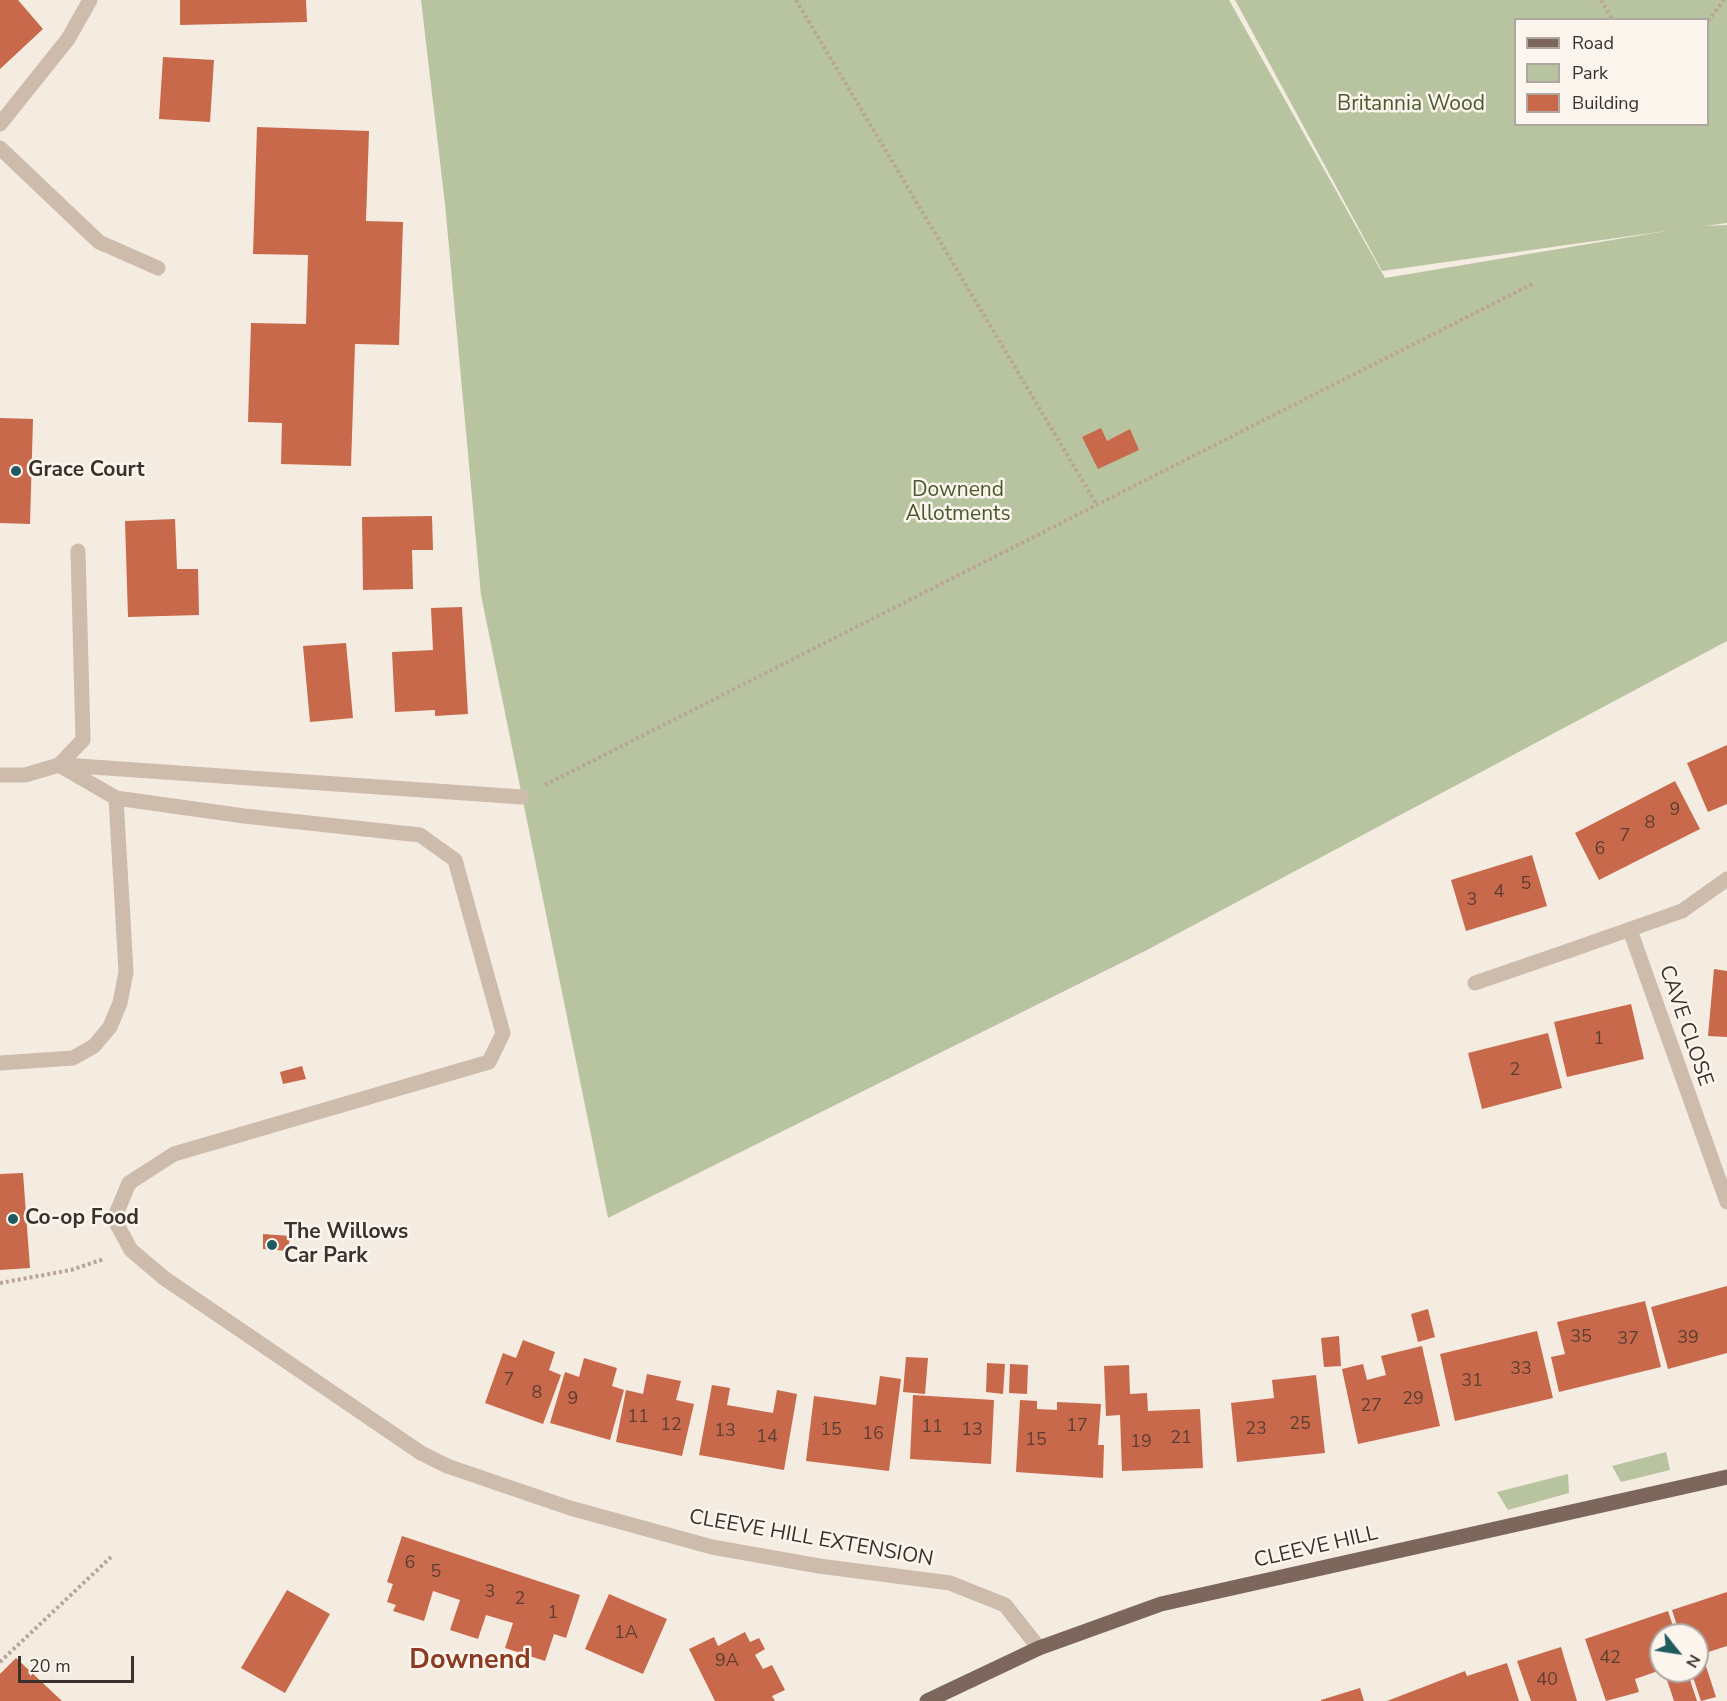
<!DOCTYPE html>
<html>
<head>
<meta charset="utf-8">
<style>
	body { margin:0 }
	#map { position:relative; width:1727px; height:1701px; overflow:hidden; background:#f4ebe1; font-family:"Nunito Sans",sans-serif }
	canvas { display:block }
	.legend { position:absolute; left:1514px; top:18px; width:195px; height:108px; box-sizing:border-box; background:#fbf5ee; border:2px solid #aea6a0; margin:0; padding:8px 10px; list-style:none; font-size:18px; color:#3b302b }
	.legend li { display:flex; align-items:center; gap:12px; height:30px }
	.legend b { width:30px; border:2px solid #aea6a0 }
	.north { position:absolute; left:1649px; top:1623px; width:60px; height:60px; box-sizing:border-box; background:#fbf5ee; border:2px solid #aea6a0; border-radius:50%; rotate:120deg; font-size:16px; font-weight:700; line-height:24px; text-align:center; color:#3b302b }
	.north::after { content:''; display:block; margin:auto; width:21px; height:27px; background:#1f5a5e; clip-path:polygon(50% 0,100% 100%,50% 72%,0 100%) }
	.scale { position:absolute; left:18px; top:1656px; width:116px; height:27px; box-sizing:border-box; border:3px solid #3b302b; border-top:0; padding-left:8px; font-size:18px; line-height:21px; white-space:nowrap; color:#3b302b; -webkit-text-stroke:4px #fbf5ee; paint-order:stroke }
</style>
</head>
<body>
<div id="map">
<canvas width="1727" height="1701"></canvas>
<ul class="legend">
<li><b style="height:8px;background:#7d675c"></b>Road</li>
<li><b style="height:16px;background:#b8c4a0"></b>Park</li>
<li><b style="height:16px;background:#c8694b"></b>Building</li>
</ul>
<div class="north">N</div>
<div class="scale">20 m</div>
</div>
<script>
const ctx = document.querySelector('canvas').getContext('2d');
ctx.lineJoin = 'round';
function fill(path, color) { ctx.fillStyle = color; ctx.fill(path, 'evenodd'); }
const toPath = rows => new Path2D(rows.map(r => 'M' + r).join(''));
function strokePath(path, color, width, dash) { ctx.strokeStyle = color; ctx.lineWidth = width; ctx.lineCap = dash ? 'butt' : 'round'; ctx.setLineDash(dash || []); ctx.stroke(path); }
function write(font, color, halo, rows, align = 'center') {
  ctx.font = font + ' "Nunito Sans",sans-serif'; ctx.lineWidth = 5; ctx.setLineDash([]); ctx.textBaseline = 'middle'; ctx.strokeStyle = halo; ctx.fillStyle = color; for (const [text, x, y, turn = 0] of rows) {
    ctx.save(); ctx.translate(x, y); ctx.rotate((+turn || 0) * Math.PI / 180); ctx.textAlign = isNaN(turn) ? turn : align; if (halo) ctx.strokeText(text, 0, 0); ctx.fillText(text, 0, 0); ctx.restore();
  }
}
fill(toPath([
	[421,0,1229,0,1385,278,1666,231,1382,271,1235,0,1727,0,1727,223,1705,226,1727,225,1727,641,1145,951,608,1218,481,595,445,204],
	[1516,20,1708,20,1708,124,1516,124],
	[1666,1452,1670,1470,1621,1482,1612,1466],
	[1568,1474,1569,1493,1508,1510,1497,1492]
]), '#b8c4a0');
fill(toPath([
	[0,0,18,0,43,29,0,69],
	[180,0,306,0,307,22,180,25],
	[163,57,214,60,210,122,159,119],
	[257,127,369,131,366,221,403,222,399,345,355,344,351,466,281,464,282,423,248,422,251,323,306,324,308,255,253,254],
	[0,418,33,419,30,524,0,523],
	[1101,428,1107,441,1130,429,1139,450,1098,469,1082,437],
	[432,516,433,550,412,550,413,589,363,590,362,517],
	[175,519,177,569,198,569,199,615,128,617,125,521],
	[462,607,468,714,435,716,435,710,395,712,392,652,433,650,431,608],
	[346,643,353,718,310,722,303,646],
	[1727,745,1727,804,1708,812,1687,763],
	[1675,781,1700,829,1599,880,1575,833],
	[1532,855,1547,906,1466,931,1451,880],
	[1714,969,1727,971,1727,1037,1708,1036],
	[1631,1004,1644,1059,1567,1077,1554,1022],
	[1548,1033,1562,1088,1482,1109,1468,1053],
	[302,1066,306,1079,283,1084,280,1072],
	[23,1173,30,1268,0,1270,0,1174],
	[263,1234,290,1236,288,1251,263,1249],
	[1727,1286,1727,1353,1668,1369,1651,1307],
	[1645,1301,1661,1367,1559,1392,1551,1357,1565,1354,1557,1322],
	[1428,1309,1435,1337,1418,1342,1411,1314],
	[1537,1331,1553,1398,1455,1421,1440,1354],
	[1339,1336,1341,1366,1324,1367,1321,1338],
	[523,1340,555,1352,549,1370,561,1375,543,1424,485,1403,503,1353,516,1358],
	[1422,1346,1440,1426,1358,1444,1342,1369,1363,1364,1367,1380,1386,1375,1381,1356],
	[906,1357,928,1358,925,1394,903,1392],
	[584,1358,617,1368,612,1386,624,1390,610,1440,550,1423,565,1372,579,1377],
	[987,1363,1005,1364,1003,1394,986,1392],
	[1010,1364,1028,1365,1027,1394,1009,1393],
	[1129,1365,1130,1394,1147,1393,1148,1411,1200,1409,1203,1468,1122,1471,1120,1415,1106,1416,1104,1366],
	[647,1374,681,1381,676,1400,694,1404,682,1456,616,1442,626,1390,643,1394],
	[1316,1375,1325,1453,1237,1462,1231,1403,1274,1398,1272,1380],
	[880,1376,901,1379,889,1471,806,1461,814,1396,876,1405],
	[712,1385,730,1388,727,1405,773,1413,777,1390,797,1394,784,1470,699,1455],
	[913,1395,994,1400,991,1464,910,1459],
	[1020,1400,1037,1401,1037,1409,1057,1410,1057,1402,1101,1404,1098,1445,1104,1445,1103,1478,1016,1472],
	[402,1536,580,1595,566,1638,554,1634,545,1661,505,1648,513,1623,496,1618,486,1615,478,1639,450,1630,460,1600,433,1591,424,1621,393,1611,396,1605,387,1602,393,1584,387,1582],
	[287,1590,330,1614,285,1693,241,1668],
	[1727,1592,1727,1646,1702,1654,1716,1697,1701,1701,1691,1671,1697,1671,1697,1635,1680,1635,1672,1610],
	[609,1594,667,1619,643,1674,585,1649],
	[1668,1611,1676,1635,1661,1635,1661,1670,1635,1679,1639,1692,1606,1701,1585,1639],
	[745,1632,750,1642,759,1638,765,1649,755,1655,763,1669,772,1665,785,1690,772,1696,775,1701,715,1701,689,1649,714,1637,718,1646],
	[1561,1647,1577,1701,1531,1701,1517,1661],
	[16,1658,62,1701,0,1701,0,1674],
	[1507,1663,1519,1701,1387,1701,1465,1671,1467,1676],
	[1664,1671,1687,1671,1697,1701,1674,1701],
	[1360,1688,1364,1701,1321,1701,1321,1700]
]), '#c8694b');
strokePath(toPath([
	[796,0,1097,505],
	[1601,0,1613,20],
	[1708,21,1724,0],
	[545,785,1532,284],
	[0,1283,71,1270,104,1259],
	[0,1662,111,1557]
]), '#b9a596', 4, [3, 3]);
strokePath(toPath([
	[59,765,116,798,244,816,420,835,455,860,503,1033,489,1062,174,1154,129,1183,114,1219,131,1250,164,1278,421,1453],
	[64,765,522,797],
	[1682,911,1727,879],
	[1475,983,1568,951],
	[0,1063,73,1058,94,1046,110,1027,120,1003,126,972,116,798]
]), '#cdbbac', 15);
strokePath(toPath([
	[0,124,68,39,90,0],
	[0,148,99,242,158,268],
	[0,775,25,775,59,765,83,740,78,551],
	[1630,930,1727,1202],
	[1568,951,1682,911],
	[421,1453,447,1466,570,1508,712,1547,819,1566,950,1583,1005,1605,1039,1648]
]), '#cdbbac', 15);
strokePath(toPath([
	[927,1701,1039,1648,1161,1604,1727,1477]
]), '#7d675c', 15);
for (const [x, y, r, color] of [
	[16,471,6,"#1f5a5e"],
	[13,1219,6,"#1f5a5e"],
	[272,1245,6,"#1f5a5e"]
]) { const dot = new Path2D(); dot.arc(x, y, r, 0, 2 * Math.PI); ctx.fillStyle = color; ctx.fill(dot); strokePath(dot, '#fbf5ee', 2); }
write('18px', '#5e3e33', null, [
	["9",1675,811],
	["8",1650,824],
	["7",1625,837],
	["6",1600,850],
	["5",1526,885],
	["4",1499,893],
	["3",1472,901],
	["1",1599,1040],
	["2",1515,1071],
	["35",1581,1338],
	["39",1688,1339],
	["37",1628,1340],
	["33",1521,1370],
	["7",509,1381],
	["31",1472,1382],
	["8",537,1394],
	["9",573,1400],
	["29",1413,1400],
	["27",1371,1407],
	["11",638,1418],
	["25",1300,1425],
	["12",671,1426],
	["17",1077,1427],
	["11",932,1428],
	["23",1256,1430],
	["15",831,1431],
	["13",972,1431],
	["13",725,1432],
	["16",873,1435],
	["14",767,1438],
	["21",1181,1439],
	["15",1036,1441],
	["19",1141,1443],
	["6",410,1564],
	["5",436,1573],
	["3",490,1593],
	["2",520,1600],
	["1",553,1614],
	["1A",626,1634],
	["42",1610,1659],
	["9A",727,1662],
	["40",1547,1681]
]);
write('21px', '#4a5a2e', '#fbf5ee', [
	["Britannia Wood",1411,105],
	["Downend",958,491],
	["Allotments",958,515]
]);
write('bold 21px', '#3b302b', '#fbf5ee', [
	["Grace Court",28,471],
	["Co-op Food",25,1219],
	["The Willows",284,1233],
	["Car Park",284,1257]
], 'left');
write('21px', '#3b302b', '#fbf5ee', [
	["CAVE CLOSE",1685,1026,71],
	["CLEEVE HILL EXTENSION",811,1539,10],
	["CLEEVE HILL",1316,1548,-13]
]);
write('bold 27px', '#8c3b22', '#fbf5ee', [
	["Downend",470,1661]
]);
</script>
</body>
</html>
